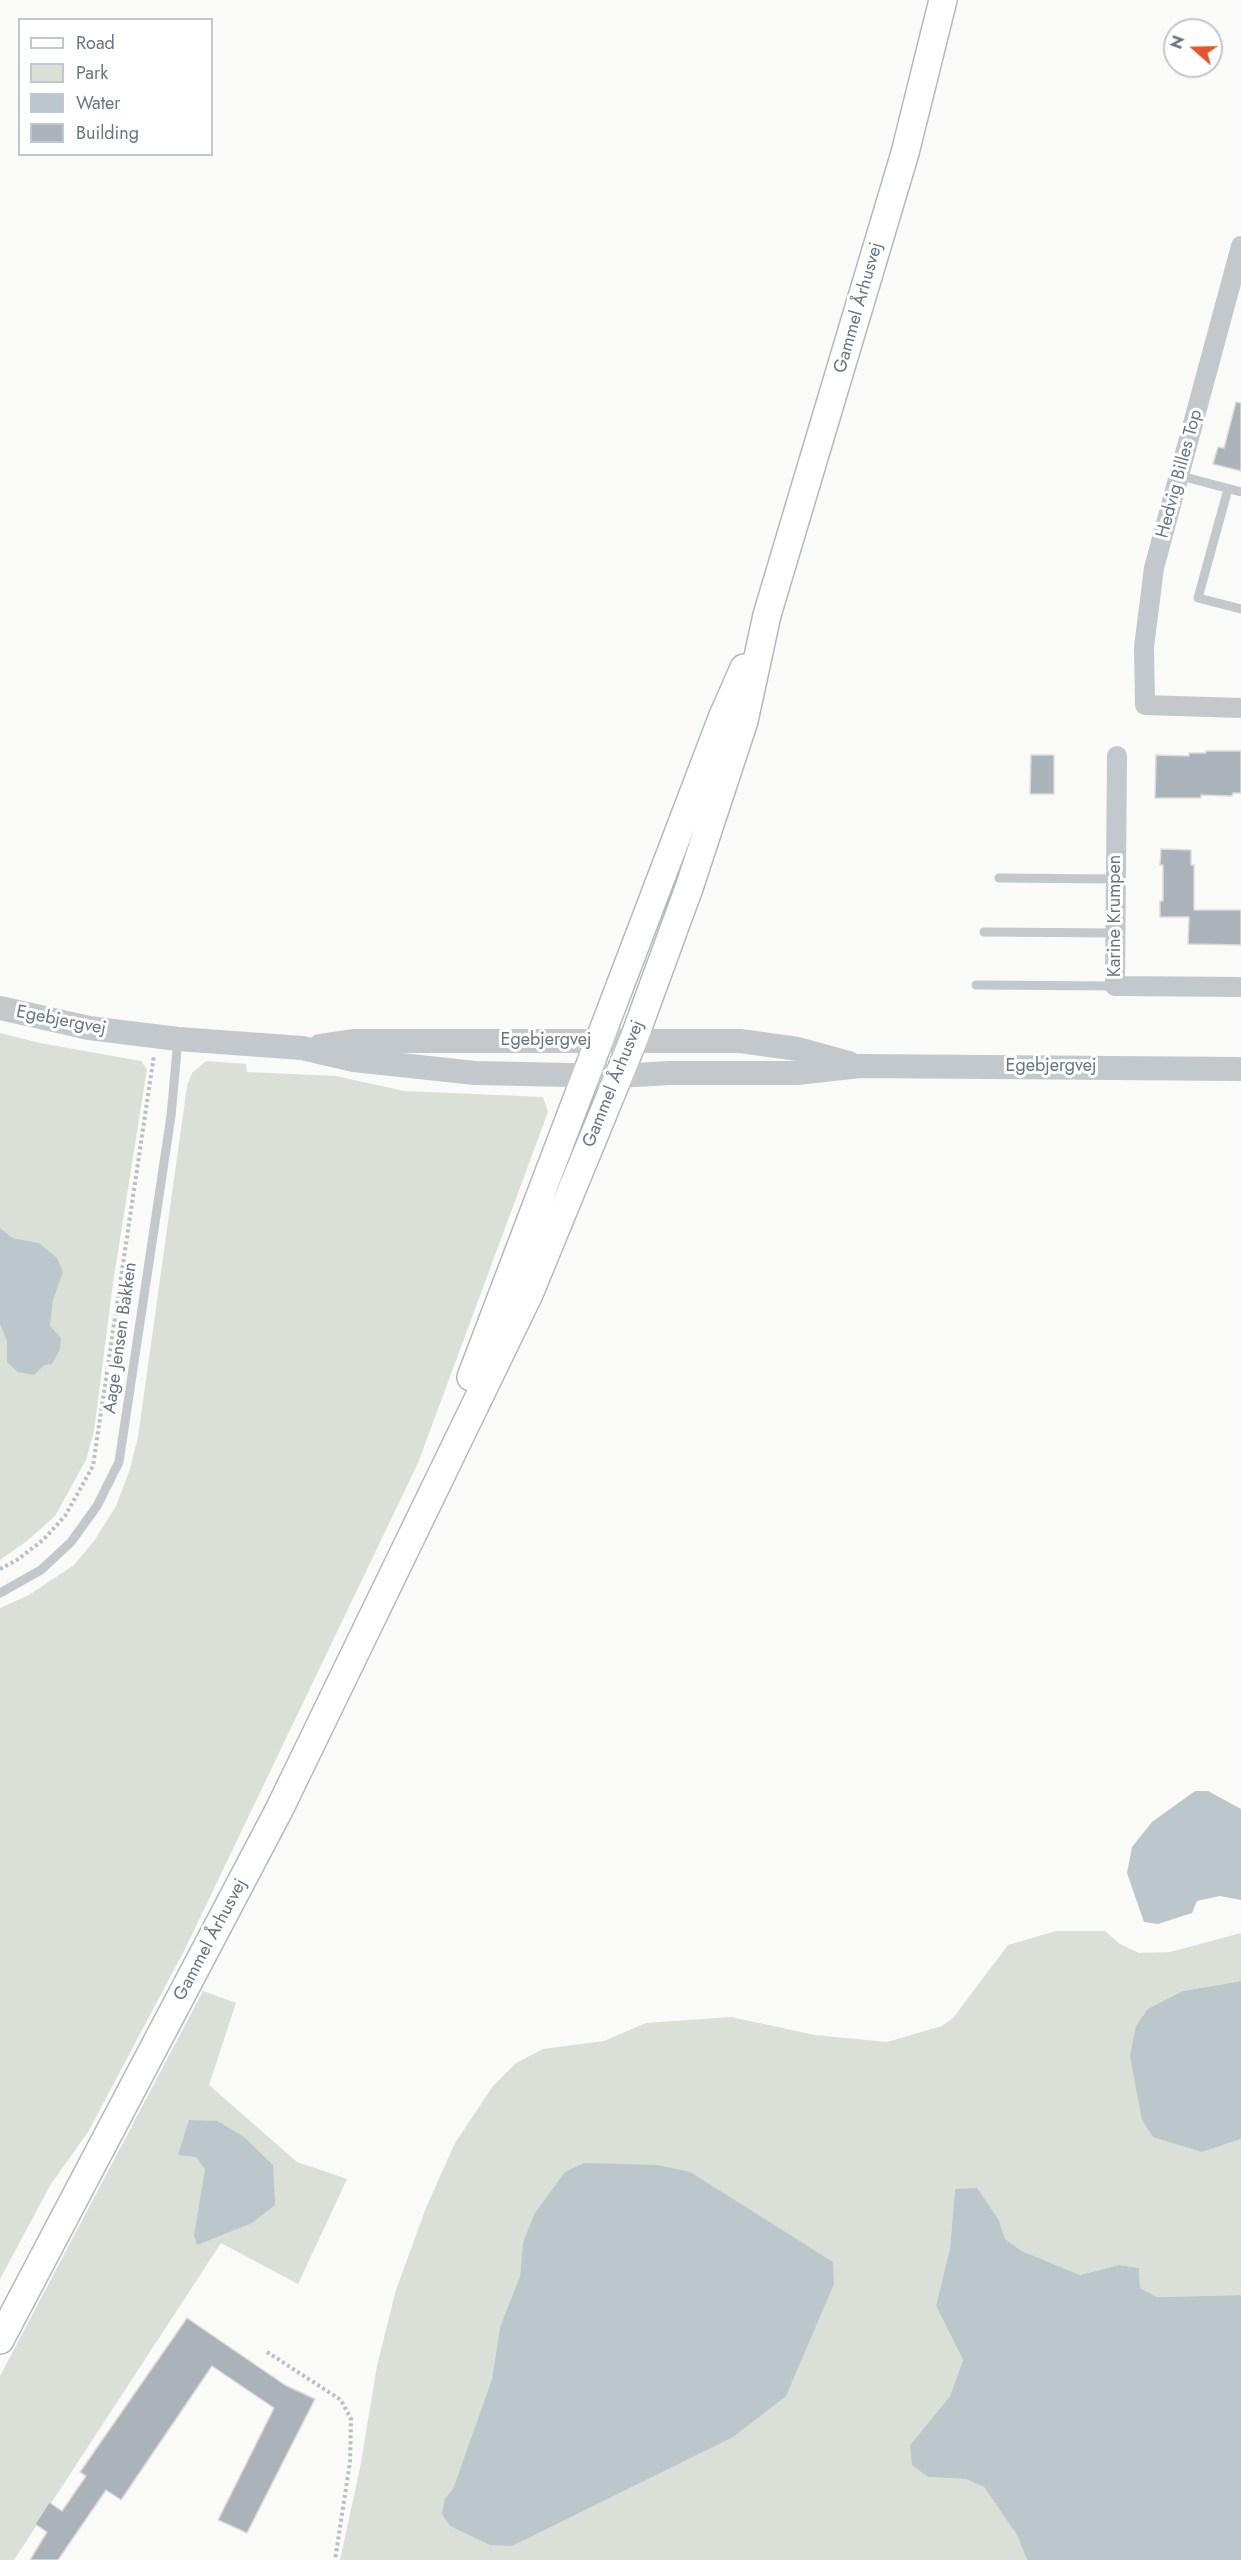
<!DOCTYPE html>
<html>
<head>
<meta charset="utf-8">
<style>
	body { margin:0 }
	#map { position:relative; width:1241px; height:2560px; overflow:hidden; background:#fafaf8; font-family:Jost,sans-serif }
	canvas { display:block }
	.legend { position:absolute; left:18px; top:18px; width:195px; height:138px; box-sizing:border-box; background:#fff; border:2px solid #c1c8cd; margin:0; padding:8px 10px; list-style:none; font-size:18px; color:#657683 }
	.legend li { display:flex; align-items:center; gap:12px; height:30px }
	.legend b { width:30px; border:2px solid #c1c8cd }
	.north { position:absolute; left:1163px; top:18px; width:60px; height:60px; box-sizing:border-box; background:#fff; border:2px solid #c1c8cd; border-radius:50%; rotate:290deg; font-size:16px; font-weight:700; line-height:24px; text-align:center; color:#657683 }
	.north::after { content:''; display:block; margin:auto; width:21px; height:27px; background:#e4572e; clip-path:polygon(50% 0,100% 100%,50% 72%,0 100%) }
</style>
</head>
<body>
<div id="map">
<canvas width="1241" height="2560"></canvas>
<ul class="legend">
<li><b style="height:8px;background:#fff"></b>Road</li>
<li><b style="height:16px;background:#dadfd7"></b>Park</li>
<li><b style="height:16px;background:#bbc7cb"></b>Water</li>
<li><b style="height:16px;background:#aab3b9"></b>Building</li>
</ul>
<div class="north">N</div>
</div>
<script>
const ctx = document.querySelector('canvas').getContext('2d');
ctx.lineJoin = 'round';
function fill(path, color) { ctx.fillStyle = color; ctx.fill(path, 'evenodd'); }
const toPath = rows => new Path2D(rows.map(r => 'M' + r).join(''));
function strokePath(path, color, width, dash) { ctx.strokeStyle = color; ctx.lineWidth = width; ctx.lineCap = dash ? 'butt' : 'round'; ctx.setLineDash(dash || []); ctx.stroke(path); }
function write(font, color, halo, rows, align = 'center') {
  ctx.font = font + ' Jost,sans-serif'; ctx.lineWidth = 6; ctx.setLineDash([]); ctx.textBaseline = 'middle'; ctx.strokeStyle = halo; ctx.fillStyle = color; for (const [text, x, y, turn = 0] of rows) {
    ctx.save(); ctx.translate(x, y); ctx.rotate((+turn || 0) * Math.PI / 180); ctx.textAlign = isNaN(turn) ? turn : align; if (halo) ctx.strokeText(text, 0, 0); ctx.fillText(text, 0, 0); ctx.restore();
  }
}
fill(toPath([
	[0,1033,40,1043,141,1061,147,1069,113,1283,94,1431,86,1460,55,1516,27,1541,0,1560,0,1324,3,1326,7,1341,7,1362,50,1327,53,1301,63,1272,39,1243,13,1238,0,1228],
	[206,1061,246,1064,247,1072,336,1076,404,1091,543,1097,548,1112,418,1463,185,1949,88,2132,51,2184,0,2279,0,1608,29,1595,74,1565,94,1541,116,1506,130,1469,138,1437,187,1086,192,1073],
	[1056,1931,1105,1931,1120,1944,1139,1953,1170,1952,1241,1933,1241,1981,1183,1991,1202,2152,1241,2139,1241,2295,1157,2297,1140,2288,1139,2268,1119,2265,1080,2275,1022,2251,1005,2239,999,2220,977,2189,955,2189,950,2248,936,2306,963,2360,950,2396,910,2445,928,2477,967,2479,984,2487,1017,2535,1027,2560,340,2560,360,2468,377,2366,396,2290,426,2208,455,2143,493,2086,516,2063,543,2049,604,2041,646,2023,731,2017,815,2035,887,2042,942,2026,953,2018,1008,1945],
	[523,2242,512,2546,445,2498,453,2490,492,2379,500,2327,520,2276],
	[203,1991,236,2003,209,2085,297,2162,347,2179,298,2284,221,2243,14,2560,0,2560,0,2376]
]), '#dadfd7');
fill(toPath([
	[0,1228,13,1238,39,1243,57,1258,63,1272,53,1301,50,1326,61,1338,60,1349,52,1364,44,1365,34,1375,18,1372,7,1362,7,1341,0,1324],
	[1195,1791,1208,1791,1241,1809,1241,1900,1220,1896,1197,1901,1192,1913,1158,1924,1144,1922,1127,1873,1132,1847,1152,1822],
	[1241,1981,1241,2139,1202,2152,1153,2137,1142,2120,1130,2056,1136,2026,1148,2009,1183,1991],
	[189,2120,217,2121,244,2137,273,2165,275,2205,252,2223,197,2245,194,2236,205,2169,196,2157,178,2155],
	[584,2163,657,2165,690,2172,833,2262,834,2284,786,2396,733,2437,512,2546,490,2545,450,2526,442,2514,445,2498,453,2489,492,2379,500,2327,520,2276,523,2242,535,2213,565,2172],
	[977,2188,999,2220,1005,2239,1022,2251,1080,2275,1119,2265,1139,2268,1140,2288,1157,2297,1241,2295,1241,2560,1027,2560,1017,2535,984,2487,966,2479,928,2477,912,2465,910,2445,950,2396,963,2360,936,2306,950,2248,955,2189]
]), '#bbc7cb');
const building = toPath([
	[1236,402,1241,403,1241,471,1213,464,1218,447,1224,448,1236,402],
	[1206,751,1241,751,1241,793,1233,793,1232,796,1201,795,1201,798,1155,798,1156,755,1189,756,1189,753,1206,753,1206,751],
	[1031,755,1054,755,1054,794,1030,794,1031,755],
	[1161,849,1191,850,1191,865,1194,865,1194,910,1241,910,1241,945,1188,944,1189,917,1160,917,1160,901,1163,901,1163,865,1160,865,1161,849],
	[187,2318,285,2385,315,2399,247,2533,218,2520,274,2408,212,2366,121,2500,106,2490,58,2560,30,2560,47,2532,35,2524,49,2502,62,2511,86,2476,80,2472,187,2318]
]);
fill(building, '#aab3b9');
strokePath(building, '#dcdcda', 1.5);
const secondary = toPath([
	[471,1377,722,718,744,668],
	[0,2340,279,1810,529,1294,633,1041,689,888,744,721,767,615,905,153,943,0]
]);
strokePath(secondary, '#b3babf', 30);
strokePath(toPath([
	[0,1569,17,1560,43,1540,65,1516,93,1466,154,1055],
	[267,2352,341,2400,351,2419,350,2462,335,2560]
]), '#bbbfc2', 4, [3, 3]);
strokePath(toPath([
	[1181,476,1241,492],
	[1228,489,1198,598,1241,609],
	[999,878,1116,879],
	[984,932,1116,933],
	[976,985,1115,986],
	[0,1593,41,1570,71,1542,97,1506,119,1462,171,1116,178,1039]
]), '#c3c8cc', 9);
strokePath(toPath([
	[1241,246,1154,568,1144,647,1145,705,1241,708],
	[1117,756,1115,986,1241,987]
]), '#c3c8cc', 20);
strokePath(toPath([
	[0,1008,89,1028,178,1039,302,1048,354,1060,475,1073,618,1076,670,1073,797,1073,860,1066,1241,1069],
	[320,1046,355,1041,740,1041,798,1049,849,1063]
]), '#c3c8cc', 24);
strokePath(secondary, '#fff', 27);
write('18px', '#657683', '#fff', [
	["Gammel Århusvej",859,308,-74],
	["Hedvig Billes Top",1180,474,-75],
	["Karine Krumpen",1116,916,-90],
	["Egebjergvej",61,1021,11],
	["Egebjergvej",546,1041],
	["Egebjergvej",1051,1067],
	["Gammel Århusvej",614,1084,-68],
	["Aage Jensen Bakken",121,1338,-82],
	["Gammel Århusvej",211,1940,-62]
]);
</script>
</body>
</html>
